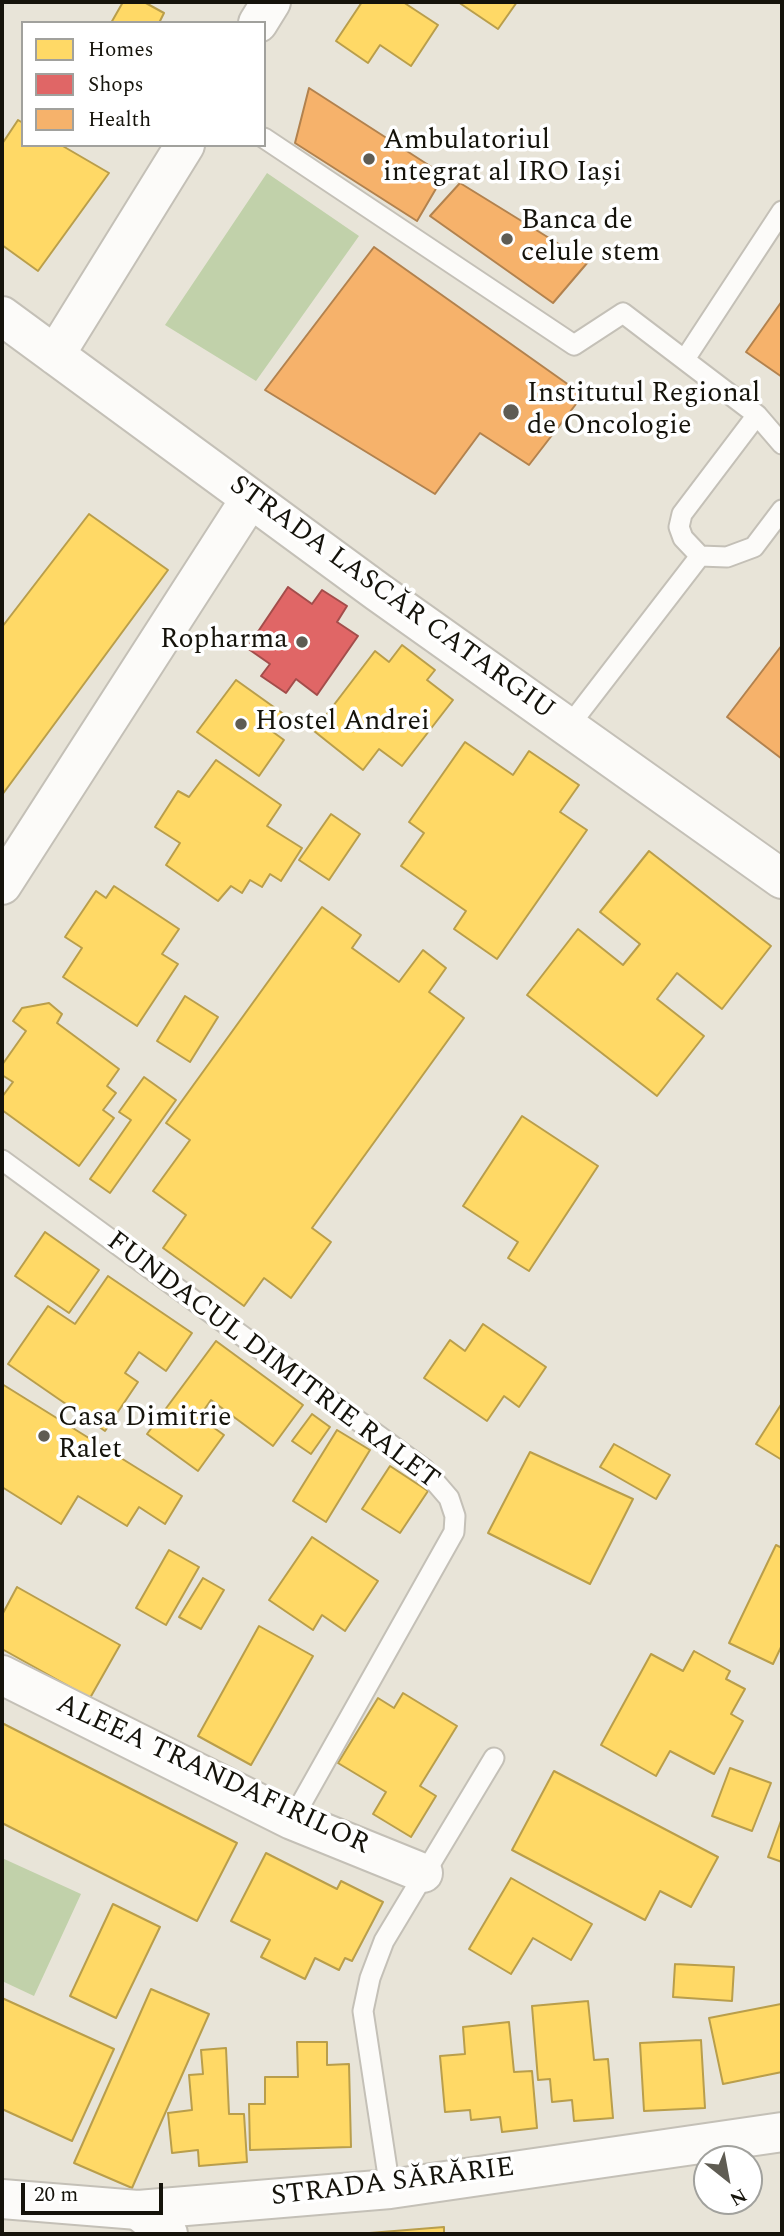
<!DOCTYPE html>
<html>
<head>
<meta charset="utf-8">
<style>
	body { margin:0 }
	#map { position:relative; width:784px; height:2236px; overflow:hidden; background:#e8e4d8; font-family:Spectral,serif }
	canvas { display:block }
	.frame { position:absolute; inset:0; border:4px solid #15130b; pointer-events:none }
	.legend { position:absolute; left:21px; top:21px; width:245px; height:126px; box-sizing:border-box; background:#fff; border:2px solid #a1a19d; margin:0; padding:9px 12px; list-style:none; font-size:21px; color:#15130b }
	.legend li { display:flex; align-items:center; gap:14px; height:35px }
	.legend b { width:35px; border:2px solid #a1a19d }
	.north { position:absolute; left:693px; top:2145px; width:70px; height:70px; box-sizing:border-box; background:#fff; border:2px solid #a1a19d; border-radius:50%; rotate:149deg; font-size:19px; font-weight:700; line-height:28px; text-align:center; color:#15130b }
	.north::after { content:''; display:block; margin:auto; width:24px; height:32px; background:#5f5c53; clip-path:polygon(50% 0,100% 100%,50% 72%,0 100%) }
	.scale { position:absolute; left:21px; top:2183px; width:142px; height:32px; box-sizing:border-box; border:4px solid #15130b; border-top:0; padding-left:9px; font-size:21px; line-height:24px; white-space:nowrap; color:#15130b; -webkit-text-stroke:5px #fff; paint-order:stroke }
</style>
</head>
<body>
<div id="map">
<canvas width="784" height="2236"></canvas>
<div class="frame"></div>
<ul class="legend">
<li><b style="height:19px;background:#ffd966"></b>Homes</li>
<li><b style="height:19px;background:#e06666"></b>Shops</li>
<li><b style="height:19px;background:#f6b26b"></b>Health</li>
</ul>
<div class="north">N</div>
<div class="scale">20 m</div>
</div>
<script>
const ctx = document.querySelector('canvas').getContext('2d');
ctx.lineJoin = 'round';
function fill(path, color) { ctx.fillStyle = color; ctx.fill(path, 'evenodd'); }
const toPath = rows => new Path2D(rows.map(r => 'M' + r).join(''));
function strokePath(path, color, width, dash) { ctx.strokeStyle = color; ctx.lineWidth = width; ctx.lineCap = dash ? 'butt' : 'round'; ctx.setLineDash(dash || []); ctx.stroke(path); }
function write(font, color, halo, rows, align = 'center') {
  ctx.font = font + ' Spectral,serif'; ctx.lineWidth = 7; ctx.setLineDash([]); ctx.textBaseline = 'middle'; ctx.strokeStyle = halo; ctx.fillStyle = color; for (const [text, x, y, turn = 0] of rows) {
    ctx.save(); ctx.translate(x, y); ctx.rotate((+turn || 0) * Math.PI / 180); ctx.textAlign = isNaN(turn) ? turn : align; if (halo) ctx.strokeText(text, 0, 0); ctx.fillText(text, 0, 0); ctx.restore();
  }
}
fill(toPath([
	[267,173,359,236,256,381,165,325],
	[2,1858,81,1894,34,1996,2,1981]
]), '#c1d1aa');
const homes = toPath([
	[123,2,144,2,164,13,159,23,111,23,123,2],
	[362,2,403,2,438,25,411,66,380,45,368,63,336,41,362,2],
	[458,2,517,2,498,29,458,2],
	[18,120,23,123,23,145,61,145,109,173,38,271,2,245,2,144,18,120],
	[89,514,168,570,2,795,2,627,89,514],
	[402,645,435,670,427,680,453,700,402,766,379,749,363,770,314,731,375,651,389,662,402,645],
	[236,680,285,715,273,732,284,740,259,776,197,732,236,680],
	[465,742,513,775,529,751,579,785,560,812,587,830,497,959,454,929,466,911,401,866,424,833,409,822,465,742],
	[216,760,281,805,267,826,302,848,281,881,270,874,262,887,250,880,242,893,231,886,218,901,166,865,180,843,155,827,178,791,189,797,216,760],
	[331,814,360,834,329,880,299,860,331,814],
	[649,851,771,946,722,1009,677,973,657,999,704,1036,657,1096,527,995,578,929,623,965,640,944,600,912,649,851],
	[114,886,179,929,162,954,178,964,137,1026,63,977,82,948,65,937,96,891,106,898,114,886],
	[322,907,361,935,352,948,399,982,423,950,446,968,429,992,464,1018,312,1228,331,1242,291,1298,264,1278,244,1306,163,1248,186,1215,153,1191,190,1140,166,1123,322,907],
	[185,996,218,1017,190,1062,157,1041,185,996],
	[49,1003,62,1014,57,1023,119,1069,107,1086,116,1093,103,1110,114,1118,79,1166,2,1110,2,1097,13,1082,2,1075,2,1065,26,1031,13,1021,22,1008,49,1003],
	[144,1077,176,1100,110,1193,90,1179,131,1120,119,1112,144,1077],
	[522,1116,598,1166,529,1271,508,1258,518,1242,463,1206,522,1116],
	[45,1232,99,1270,69,1313,15,1276,45,1232],
	[108,1276,192,1333,166,1371,139,1352,125,1373,138,1382,105,1431,8,1364,48,1306,75,1324,108,1276],
	[483,1324,546,1367,519,1407,504,1396,487,1421,424,1378,450,1340,465,1351,483,1324],
	[216,1341,303,1405,273,1446,211,1400,199,1417,224,1435,198,1471,147,1434,216,1341],
	[2,1384,182,1496,165,1524,139,1507,127,1526,78,1496,61,1524,2,1487,2,1384],
	[782,1403,782,1460,756,1444,782,1403],
	[312,1414,330,1427,311,1454,292,1441,312,1414],
	[337,1430,370,1450,326,1522,293,1501,337,1430],
	[614,1444,670,1475,656,1499,600,1467,614,1444],
	[530,1452,633,1499,590,1584,488,1533,530,1452],
	[390,1466,428,1491,400,1533,362,1509,390,1466],
	[312,1537,378,1581,345,1631,322,1615,313,1630,269,1600,312,1537],
	[776,1545,782,1548,782,1645,773,1664,729,1643,776,1545],
	[169,1550,199,1567,166,1625,136,1608,169,1550],
	[203,1578,224,1590,201,1629,179,1617,203,1578],
	[17,1587,120,1645,90,1698,2,1649,2,1615,17,1587],
	[259,1626,313,1656,251,1765,198,1736,259,1626],
	[694,1651,730,1671,726,1679,745,1689,731,1714,743,1721,714,1774,670,1751,656,1776,601,1745,651,1654,683,1671,694,1651],
	[403,1693,457,1726,420,1786,436,1796,411,1837,373,1814,386,1792,338,1763,378,1698,394,1708,403,1693],
	[2,1723,237,1843,197,1921,2,1823,2,1723],
	[730,1768,771,1783,752,1831,712,1816,730,1768],
	[554,1771,718,1857,691,1907,660,1891,645,1920,512,1850,554,1771],
	[782,1818,782,1862,768,1857,782,1818],
	[266,1853,337,1889,341,1881,383,1902,352,1961,345,1958,339,1970,315,1958,305,1979,261,1957,270,1940,231,1921,266,1853],
	[511,1878,592,1924,571,1960,533,1938,511,1974,469,1949,511,1878],
	[113,1904,160,1927,116,2018,70,1996,113,1904],
	[675,1964,734,1967,732,2001,673,1997,675,1964],
	[151,1989,209,2014,132,2188,74,2163,151,1989],
	[2,1998,114,2049,72,2141,2,2109,2,1998],
	[588,2001,594,2060,608,2059,613,2118,574,2121,572,2100,552,2102,550,2079,538,2080,532,2006,588,2001],
	[781,2004,782,2072,723,2084,709,2018,781,2004],
	[509,2022,514,2072,532,2071,537,2128,502,2132,500,2117,471,2120,470,2110,445,2112,440,2056,465,2054,463,2027,509,2022],
	[701,2040,705,2108,644,2111,640,2043,701,2040],
	[297,2042,327,2042,327,2065,349,2064,351,2147,250,2150,249,2104,265,2104,265,2077,298,2077,297,2042],
	[226,2048,229,2114,244,2114,247,2162,199,2166,198,2150,172,2153,168,2113,192,2110,189,2075,203,2074,201,2050,226,2048],
	[444,2227,444,2234,357,2234,444,2227]
]);
fill(homes, '#ffd966');
strokePath(homes, '#b99e4b', 2);
const shops = toPath([
	[288,587,312,604,322,590,347,606,337,622,358,636,317,695,296,679,286,693,261,676,270,664,247,648,288,587]
]);
fill(shops, '#e06666');
strokePath(shops, '#a34d4b', 2);
const health = toPath([
	[309,88,444,175,417,221,295,143,309,88],
	[460,183,588,262,553,303,430,216,460,183],
	[374,247,583,395,529,465,480,433,435,494,265,390,374,247],
	[782,301,782,377,746,352,782,301],
	[782,645,782,759,727,717,782,645]
]);
fill(health, '#f6b26b');
strokePath(health, '#b2824e', 2);
const lane = toPath([
	[264,138,574,345,623,313,757,415,782,444],
	[685,359,782,211],
	[700,556,683,538,679,527,682,514,757,415],
	[569,726,700,556,727,557,754,547,782,510],
	[2,1160,424,1469,449,1498,455,1516,454,1532,292,1820],
	[390,2189,363,2011,370,1978,384,1941,494,1758]
]);
const street = toPath([
	[2,885,250,499],
	[2,1675,292,1820,423,1873],
	[138,2210,168,2234]
]);
const secondary = toPath([
	[258,23,271,2],
	[2,316,378,592,782,879],
	[55,355,185,145],
	[2,2199,138,2210,390,2189,782,2132]
]);
strokePath(lane, '#c4c0b7', 23);
strokePath(street, '#c4c0b7', 42);
strokePath(secondary, '#c4c0b7', 42);
strokePath(lane, '#fcfbf9', 19);
strokePath(street, '#fcfbf9', 38);
strokePath(secondary, '#fcfbf9', 38);
for (const [x, y, r, color] of [
	[369,159,7,"#5f5c53"],
	[507,239,7,"#5f5c53"],
	[511,412,9,"#5f5c53"],
	[302,642,7,"#5f5c53"],
	[241,724,7,"#5f5c53"],
	[44,1436,7,"#5f5c53"]
]) { const dot = new Path2D(); dot.arc(x, y, r, 0, 2 * Math.PI); ctx.fillStyle = color; ctx.fill(dot); strokePath(dot, '#fff', 2.5); }
write('28px', '#15130b', '#fff', [
	["Ambulatoriul",383,143],
	["integrat al IRO Iași",383,175],
	["Banca de",521,223],
	["celule stem",521,255],
	["Institutul Regional",527,396],
	["de Oncologie",527,428],
	["Ropharma",288,642,"right"],
	["Hostel Andrei",255,724],
	["Casa Dimitrie",58,1420],
	["Ralet",58,1452]
], 'left');
write('28px', '#15130b', '#fff', [
	["STRADA LASCĂR CATARGIU",391,599,36],
	["FUNDACUL DIMITRIE RALET",272,1362,37],
	["ALEEA TRANDAFIRILOR",212,1776,25],
	["STRADA SĂRĂRIE",393,2184,-7]
]);
</script>
</body>
</html>
